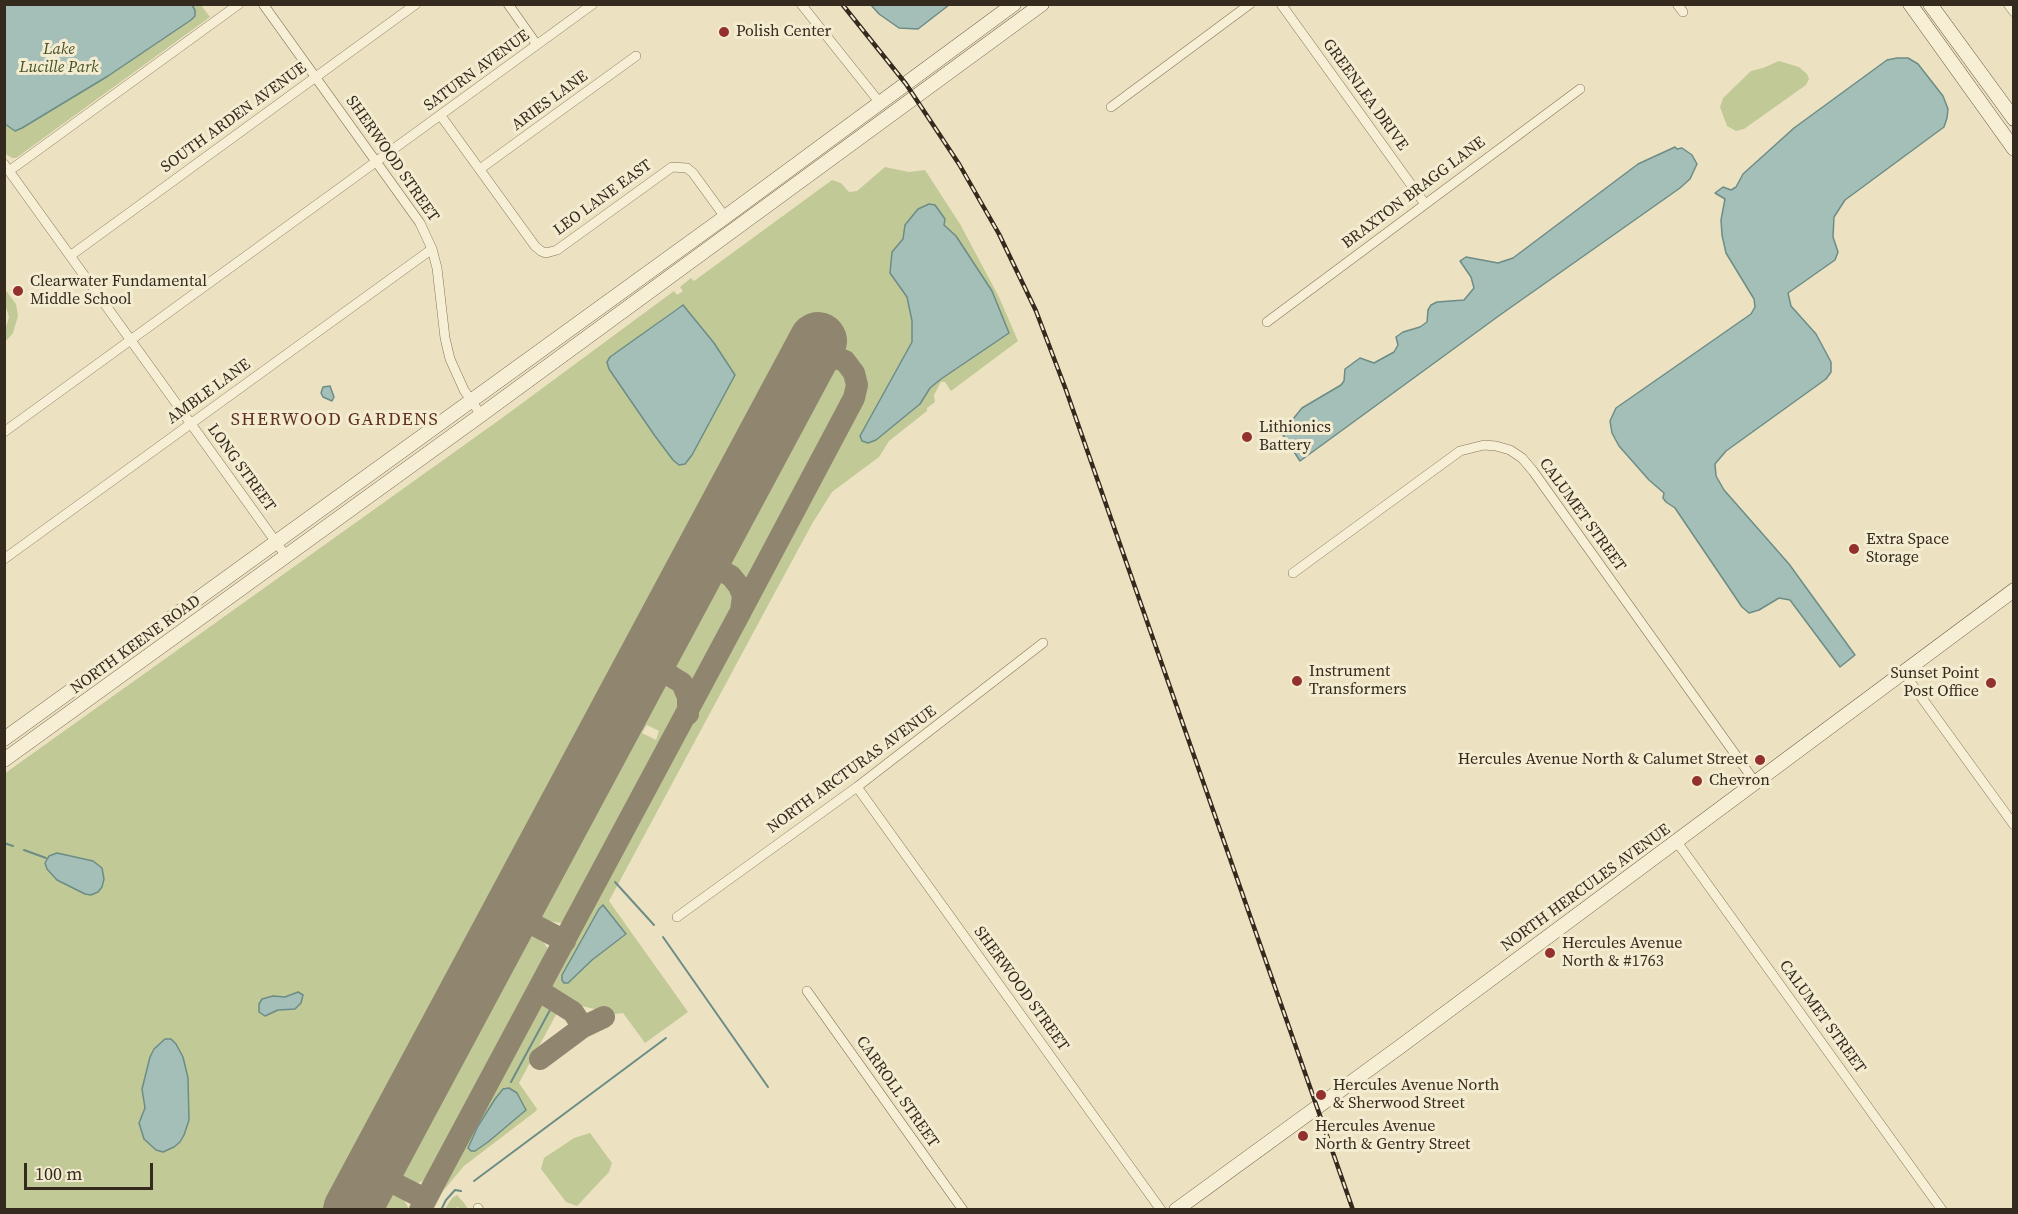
<!DOCTYPE html>
<html>
<head>
<meta charset="utf-8">
<style>
	body { margin:0 }
	#map { position:relative; width:2018px; height:1214px; overflow:hidden; background:#ece2c2; font-family:"Source Serif 4",serif }
	canvas { display:block }
	.frame { position:absolute; inset:0; border:6px solid #352a1e; pointer-events:none }
	.scale { position:absolute; left:24px; top:1163px; width:129px; height:27px; box-sizing:border-box; border:3px solid #352a1e; border-top:0; padding-left:8px; font-size:18px; line-height:21px; white-space:nowrap; color:#352a1e; -webkit-text-stroke:4px #f4ecd1; paint-order:stroke }
</style>
</head>
<body>
<div id="map">
<canvas width="2018" height="1214"></canvas>
<div class="frame"></div>
<div class="scale">100 m</div>
</div>
<script>
const ctx = document.querySelector('canvas').getContext('2d');
ctx.lineJoin = 'round';
function fill(path, color) { ctx.fillStyle = color; ctx.fill(path, 'evenodd'); }
const toPath = rows => new Path2D(rows.map(r => 'M' + r).join(''));
function strokePath(path, color, width, dash) { ctx.strokeStyle = color; ctx.lineWidth = width; ctx.lineCap = dash ? 'butt' : 'round'; ctx.setLineDash(dash || []); ctx.stroke(path); }
function write(font, color, halo, rows, align = 'center') {
  ctx.font = font + ' "Source Serif 4",serif'; ctx.lineWidth = 6; ctx.setLineDash([]); ctx.textBaseline = 'middle'; ctx.strokeStyle = halo; ctx.fillStyle = color; for (const [text, x, y, turn = 0] of rows) {
    ctx.save(); ctx.translate(x, y); ctx.rotate((+turn || 0) * Math.PI / 180); ctx.textAlign = isNaN(turn) ? turn : align; if (halo) ctx.strokeText(text, 0, 0); ctx.fillText(text, 0, 0); ctx.restore();
  }
}
fill(toPath([
	[4,5,201,5,210,17,16,158,12,158,4,153],
	[1779,61,1799,67,1807,74,1809,79,1806,85,1744,129,1736,131,1727,126,1720,107,1723,98,1751,71,1763,68],
	[885,167,909,172,925,170,960,224,999,297,1018,341,951,391,945,382,941,382,934,395,935,402,927,408,927,411,889,441,879,457,832,492,812,524,773,596,609,901,688,1012,645,1043,623,1013,615,1014,582,1006,574,1000,557,994,552,990,551,981,862,397,864,384,859,367,848,356,806,332,335,1209,5,1209,4,774,502,418,674,291,677,295,683,291,680,287,691,278,694,281,832,180,841,183,849,192,857,191],
	[944,225,992,291,1008,333,941,379,930,388,920,404,876,440,860,436,912,342,912,321,907,297,890,273,892,252,903,239],
	[683,305,714,343,735,374,609,369,607,362,610,357,677,308],
	[603,905,626,935,592,960,568,982,562,975,599,909],
	[4,288,16,304,18,316,13,333,5,342,5,330,9,317,5,304],
	[833,363,843,368,849,374,852,386,850,393,748,584,734,566,719,558,821,368,827,364],
	[717,579,724,581,734,592,736,608,694,687,685,673,664,660,705,584],
	[661,685,672,687,677,690,681,696,682,710,569,921,561,923,549,921,543,918,538,911,536,899,647,692],
	[647,725,659,731,656,740,642,733],
	[528,934,535,935,543,941,548,949,549,957,430,1178,418,1183,412,1182,403,1176,397,1168,396,1158,512,942],
	[546,1003,557,1009,557,1013,519,1083,537,1109,536,1111,464,1166,443,1191,434,1209,428,1209,534,1010,539,1005],
	[503,1089,521,1115,475,1151,468,1148,478,1126],
	[590,1133,612,1163,609,1172,577,1206,566,1202,541,1169,544,1158,574,1138],
	[392,1193,404,1200,409,1209,368,1209,378,1196],
	[457,1195,464,1203,468,1209,460,1209,458,1207,454,1209,445,1209,452,1198]
]), '#c1c997');
const water = toPath([
	[192,5,195,10,195,16,191,20,108,76,22,128,15,131,5,124,5,5,192,5],
	[871,5,949,5,918,29,899,28,879,14,871,5],
	[1897,58,1908,58,1918,64,1943,96,1948,109,1947,118,1944,127,1845,200,1834,217,1833,237,1838,252,1835,260,1788,293,1791,306,1816,334,1831,362,1831,372,1826,379,1726,451,1715,464,1716,476,1724,490,1789,564,1855,655,1840,667,1790,600,1779,598,1759,610,1749,613,1742,607,1675,508,1666,502,1663,498,1664,493,1649,480,1619,446,1612,433,1610,421,1616,408,1751,314,1755,307,1754,299,1726,253,1722,235,1721,220,1725,199,1715,193,1723,187,1731,190,1736,187,1743,174,1794,128,1887,60,1897,58],
	[1675,147,1677,149,1682,148,1692,155,1697,164,1690,179,1680,188,1500,315,1300,461,1283,435,1289,424,1302,408,1341,385,1344,381,1345,369,1360,358,1374,363,1394,352,1398,345,1396,337,1403,332,1420,327,1427,322,1428,310,1431,305,1437,302,1464,300,1474,288,1471,277,1460,261,1466,257,1498,263,1513,258,1638,164,1675,147],
	[929,204,935,205,945,219,944,225,956,236,992,291,1009,333,941,379,930,388,920,404,876,440,868,443,862,441,860,436,912,342,912,321,907,297,890,273,892,252,903,239,905,225,918,209,929,204],
	[683,305,714,343,735,375,692,455,685,464,679,465,673,460,655,436,609,369,607,362,610,357,683,305],
	[330,386,334,397,332,401,323,397,321,393,323,387,330,386],
	[57,853,93,861,102,868,104,879,102,887,98,892,91,895,85,894,57,880,47,869,45,863,49,856,57,853],
	[603,905,626,934,592,960,568,983,564,983,562,980,562,975,599,909,603,905],
	[298,992,303,995,301,1003,295,1009,278,1010,265,1016,259,1012,259,1004,262,999,273,996,285,997,298,992],
	[165,1039,171,1039,176,1044,183,1057,188,1078,189,1120,184,1135,180,1142,174,1147,163,1152,156,1150,144,1139,139,1123,145,1108,142,1089,150,1057,154,1049,165,1039],
	[509,1088,517,1093,526,1110,488,1142,475,1151,471,1151,468,1148,478,1126,495,1099,503,1089,509,1088]
]);
fill(water, '#a4bfb8');
strokePath(water, '#6c8c86', 1.5);
strokePath(toPath([
	[4,843,13,846],
	[24,850,46,858],
	[615,882,654,925],
	[663,937,768,1087],
	[511,1082,550,1010],
	[474,1181,666,1038],
	[441,1210,446,1200,455,1190,461,1191]
]), '#6c8c86', 2);
strokePath(toPath([
	[742,609,854,398,857,385,854,373,845,361,833,357,820,358,803,369],
	[633,686,647,676,658,673,669,675,682,683,688,697,688,714],
	[511,913,565,941],
	[538,990,573,1012,583,1027,540,1059],
	[583,1027,604,1017],
	[372,1172,425,1199],
	[420,1210,741,611,743,596,739,586,731,576,722,571,710,570,690,580]
]), '#908670', 22);
strokePath(toPath([
	[352,1210,818,341]
]), '#908670', 58);
const street = toPath([
	[263,4,420,223,432,249,437,268,445,338,450,359,464,390,481,415],
	[508,4,537,45],
	[801,4,880,103],
	[1281,4,1425,204],
	[1677,4,1683,12],
	[2008,4,2014,12],
	[1111,107,1250,4],
	[441,116,535,246,541,251,546,253,557,250,672,167,687,168,693,173,725,217],
	[4,164,286,556],
	[480,169,636,56],
	[9,171,239,4],
	[70,256,416,4],
	[1267,322,1580,89],
	[4,432,593,4],
	[4,559,432,249],
	[1293,573,1460,451,1484,445,1496,446,1510,450,1522,458,1533,471,1755,782],
	[1903,672,2014,825],
	[857,787,1161,1210],
	[1677,842,1942,1210],
	[677,917,857,787,1043,643],
	[807,991,963,1210],
	[478,1208,479,1210]
]);
const secondary = toPath([
	[1910,4,2014,149],
	[1930,4,2014,119],
	[4,739,725,217,1014,4],
	[4,760,481,415,1042,4],
	[1176,1210,1401,1046,2014,590]
]);
strokePath(street, '#85735a', 10);
strokePath(secondary, '#67543d', 15);
strokePath(street, '#f7efd5', 9);
strokePath(secondary, '#f7efd5', 14);
const rail = toPath([
	[842,4,906,84,959,164,999,234,1036,311,1066,390,1353,1210]
]);
strokePath(rail, '#352a1e', 4.5);
strokePath(rail, '#f4ecd1', 2, [7]);
for (const [x, y, r, color] of [
	[724,32,6,"#92312d"],
	[18,291,6,"#92312d"],
	[1247,437,6,"#92312d"],
	[1854,549,6,"#92312d"],
	[1297,681,6,"#92312d"],
	[1991,683,6,"#92312d"],
	[1760,760,6,"#92312d"],
	[1697,781,6,"#92312d"],
	[1550,953,6,"#92312d"],
	[1321,1095,6,"#92312d"],
	[1303,1136,6,"#92312d"]
]) { const dot = new Path2D(); dot.arc(x, y, r, 0, 2 * Math.PI); ctx.fillStyle = color; ctx.fill(dot); strokePath(dot, '#f4ecd1', 2); }
write('16px', '#352a1e', '#f4ecd1', [
	["Polish Center",736,32],
	["Clearwater Fundamental",30,282],
	["Middle School",30,300],
	["Lithionics",1259,428],
	["Battery",1259,446],
	["Extra Space",1866,540],
	["Storage",1866,558],
	["Instrument",1309,672],
	["Transformers",1309,690],
	["Sunset Point",1979,674,"right"],
	["Post Office",1979,692,"right"],
	["Hercules Avenue North & Calumet Street",1748,760,"right"],
	["Chevron",1709,781],
	["Hercules Avenue",1562,944],
	["North & #1763",1562,962],
	["Hercules Avenue North",1333,1086],
	["& Sherwood Street",1333,1104],
	["Hercules Avenue",1315,1127],
	["North & Gentry Street",1315,1145]
], 'left');
write('italic 16px', '#445125', '#f4ecd1', [
	["Lake",59,50],
	["Lucille Park",59,68]
]);
write('16px', '#352a1e', '#f4ecd1', [
	["SATURN AVENUE",477,71,-36],
	["GREENLEA DRIVE",1365,95,54],
	["ARIES LANE",550,101,-36],
	["SOUTH ARDEN AVENUE",234,118,-36],
	["SHERWOOD STREET",392,159,55],
	["BRAXTON BRAGG LANE",1414,193,-37],
	["LEO LANE EAST",603,198,-36],
	["AMBLE LANE",209,392,-36],
	["LONG STREET",241,468,54],
	["CALUMET STREET",1582,515,54],
	["NORTH KEENE ROAD",136,645,-36],
	["NORTH ARCTURAS AVENUE",852,770,-36],
	["NORTH HERCULES AVENUE",1586,888,-36],
	["SHERWOOD STREET",1021,989,54],
	["CALUMET STREET",1822,1017,54],
	["CARROLL STREET",897,1092,55]
]);
ctx.letterSpacing = '1.5px';
write('18px', '#60301f', '#f4ecd1', [
	["SHERWOOD GARDENS",335,420]
]);
ctx.letterSpacing = '0px';
</script>
</body>
</html>
